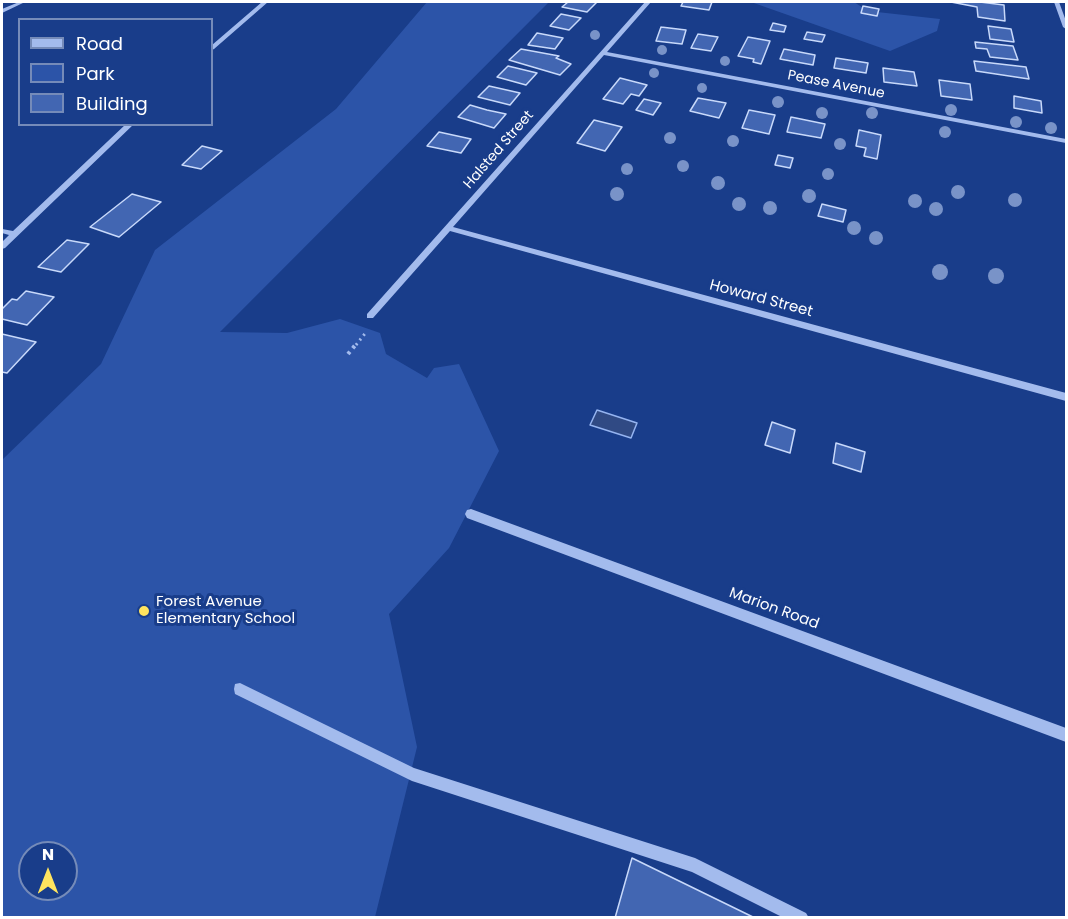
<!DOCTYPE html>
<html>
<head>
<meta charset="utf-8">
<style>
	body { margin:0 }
	#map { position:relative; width:1068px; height:919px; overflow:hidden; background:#193d8a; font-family:Poppins,sans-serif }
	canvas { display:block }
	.frame { position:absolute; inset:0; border:3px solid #fff; pointer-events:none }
	.legend { position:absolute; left:18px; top:18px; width:195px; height:108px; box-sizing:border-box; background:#193d8a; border:2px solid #758bb9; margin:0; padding:8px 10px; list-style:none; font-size:18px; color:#fff }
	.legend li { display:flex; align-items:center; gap:12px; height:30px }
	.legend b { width:30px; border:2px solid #758bb9 }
	.north { position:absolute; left:18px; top:841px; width:60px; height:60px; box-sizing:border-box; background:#193d8a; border:2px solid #758bb9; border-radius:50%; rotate:0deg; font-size:16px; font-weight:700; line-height:24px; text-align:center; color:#fff }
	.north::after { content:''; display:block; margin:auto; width:21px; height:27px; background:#ffe45f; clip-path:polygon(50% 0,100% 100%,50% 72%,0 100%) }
</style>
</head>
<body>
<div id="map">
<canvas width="1068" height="919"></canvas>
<div class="frame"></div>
<ul class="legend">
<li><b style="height:8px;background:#a3bbed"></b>Road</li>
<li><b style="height:16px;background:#2c54a8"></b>Park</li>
<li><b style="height:16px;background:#4266b2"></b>Building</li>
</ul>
<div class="north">N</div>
</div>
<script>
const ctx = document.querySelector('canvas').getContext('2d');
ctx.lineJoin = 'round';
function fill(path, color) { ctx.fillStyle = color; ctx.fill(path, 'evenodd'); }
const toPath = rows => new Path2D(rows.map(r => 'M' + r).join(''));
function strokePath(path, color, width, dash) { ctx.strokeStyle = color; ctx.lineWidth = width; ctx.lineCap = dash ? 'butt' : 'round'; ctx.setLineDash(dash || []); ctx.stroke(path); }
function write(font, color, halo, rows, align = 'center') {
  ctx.font = font + ' Poppins,sans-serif'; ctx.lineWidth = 6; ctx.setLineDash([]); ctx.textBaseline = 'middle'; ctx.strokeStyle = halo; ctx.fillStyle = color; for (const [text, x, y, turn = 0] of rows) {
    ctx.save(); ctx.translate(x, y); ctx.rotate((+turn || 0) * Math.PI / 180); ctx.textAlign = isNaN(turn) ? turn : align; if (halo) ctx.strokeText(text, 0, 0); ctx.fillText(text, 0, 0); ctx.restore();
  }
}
fill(toPath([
	[427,2,549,2,220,332,287,333,340,319,380,333,386,354,427,378,434,368,459,364,499,451,449,548,389,614,417,747,375,917,2,918,2,460,101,364,155,250,336,109],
	[30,853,66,853,66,889,30,889],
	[751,2,854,2,868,11,940,19,937,31,890,51]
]), '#2c54a8');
const water = toPath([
	[597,410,637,423,631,438,590,425,597,410]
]);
fill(water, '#304a84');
strokePath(water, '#95b4f0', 1.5);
const building = toPath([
	[568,2,597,2,587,12,562,7,568,2],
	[683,2,712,2,709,10,681,6,683,2],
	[951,2,980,2,1004,5,1005,21,978,17,977,7,951,2],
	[863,6,879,9,877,16,861,13,863,6],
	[561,14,581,18,569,30,550,26,561,14],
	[773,23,786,26,784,32,770,30,773,23],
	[988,26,1011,29,1014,42,990,39,988,26],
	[661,27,686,30,682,44,656,41,661,27],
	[807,32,825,35,822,42,804,39,807,32],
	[537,33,563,38,555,49,528,45,537,33],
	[698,34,718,37,711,51,691,48,698,34],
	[748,37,770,41,761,64,753,62,754,59,738,56,748,37],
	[975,42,1013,46,1018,60,990,57,987,49,976,48,975,42],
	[521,49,559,56,556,58,571,64,560,75,509,60,521,49],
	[784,49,815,55,813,65,780,59,784,49],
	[836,58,868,63,866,73,834,68,836,58],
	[974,61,1026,67,1029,79,976,71,974,61],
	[508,66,537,73,526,85,497,77,508,66],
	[883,68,914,72,917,86,884,82,883,68],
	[620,78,647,85,639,96,631,94,623,104,603,99,620,78],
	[939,80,970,84,972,100,941,96,939,80],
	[489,86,520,93,510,105,478,97,489,86],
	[1014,96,1041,101,1042,113,1014,108,1014,96],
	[698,98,726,103,719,118,690,111,698,98],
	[644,99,661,103,653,115,636,110,644,99],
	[470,105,487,110,506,114,494,128,458,117,470,105],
	[749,110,775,115,769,134,742,128,749,110],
	[791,117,825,124,821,138,787,132,791,117],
	[594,120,622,127,605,151,577,143,594,120],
	[859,130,881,135,877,159,864,156,866,148,856,146,859,130],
	[439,132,471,139,461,153,427,146,439,132],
	[202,146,222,151,201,169,182,165,202,146],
	[778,155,793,158,790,168,775,165,778,155],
	[132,194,161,202,119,237,90,227,132,194],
	[822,204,846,210,843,222,818,216,822,204],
	[67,240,89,244,61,272,38,267,67,240],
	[26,291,54,297,27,325,2,319,2,309,12,299,17,300,26,291],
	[2,334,36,342,7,373,2,372,2,334],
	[772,422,795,430,790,453,765,445,772,422],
	[836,443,865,452,861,472,833,463,836,443],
	[632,858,755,918,615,918,632,858]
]);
fill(building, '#4266b2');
strokePath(building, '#c8d9fa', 1.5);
strokePath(toPath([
	[356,345,367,331]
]), '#a3bbed', 3, [2, 4]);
strokePath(toPath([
	[348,354,357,343]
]), '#a3bbed', 4, [3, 4.5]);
fill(toPath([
	[19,2,25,2,2,13,2,9,19,2],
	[262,2,268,2,214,49,212,50,212,45,262,2],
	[645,2,651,2,607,52,1066,139,1066,143,604,55,453,227,1066,393,1066,401,450,231,373,318,367,318,367,314,645,2],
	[1054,2,1059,2,1066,21,1066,29,1063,27,1054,2],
	[126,124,134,124,5,248,2,249,2,242,9,235,2,233,2,229,13,231,126,124],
	[471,509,1066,728,1066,742,467,518,465,514,467,510,471,509],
	[240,683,414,768,695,858,806,913,809,918,784,918,692,872,412,781,235,694,234,689,235,684,240,683]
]), '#a3bbed');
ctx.fillStyle = '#7993c8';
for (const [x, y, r] of [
	[595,35,5],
	[662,50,5],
	[725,61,5],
	[654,73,5],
	[702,88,5],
	[778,102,6],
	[951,110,6],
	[822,113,6],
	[872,113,6],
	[1016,122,6],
	[1051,128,6],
	[945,132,6],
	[670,138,6],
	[733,141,6],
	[840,144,6],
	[683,166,6],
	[627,169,6],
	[828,174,6],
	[718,183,7],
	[958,192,7],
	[617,194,7],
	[809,196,7],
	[1015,200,7],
	[915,201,7],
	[739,204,7],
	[770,208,7],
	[936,209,7],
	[854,228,7],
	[876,238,7],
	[940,272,8],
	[996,276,8]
]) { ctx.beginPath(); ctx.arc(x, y, r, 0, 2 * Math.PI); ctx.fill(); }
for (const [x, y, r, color] of [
	[144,611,6,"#ffe45f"]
]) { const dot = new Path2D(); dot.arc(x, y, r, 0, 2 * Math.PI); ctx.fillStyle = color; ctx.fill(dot); strokePath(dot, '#193d8a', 2); }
write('14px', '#fff', '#193d8a', [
	["Pease Avenue",836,85,11],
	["Halsted Street",499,150,-49]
]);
write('15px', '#fff', '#193d8a', [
	["Howard Street",761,299,15],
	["Marion Road",774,609,20]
]);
write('15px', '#fff', '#193d8a', [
	["Forest Avenue",156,602],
	["Elementary School",156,619]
], 'left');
</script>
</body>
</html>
